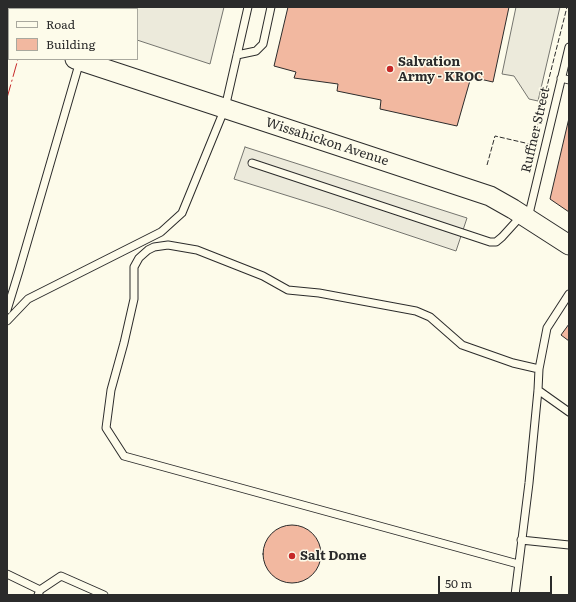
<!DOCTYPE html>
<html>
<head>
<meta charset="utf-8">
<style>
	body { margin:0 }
	#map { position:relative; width:576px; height:602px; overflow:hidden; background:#fdfbea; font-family:Literata,serif }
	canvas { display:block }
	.frame { position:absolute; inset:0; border:8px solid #2b2b2b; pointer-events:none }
	.legend { position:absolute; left:8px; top:8px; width:130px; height:52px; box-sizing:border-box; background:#fdfbea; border:1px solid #a9a89e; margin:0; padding:5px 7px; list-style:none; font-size:12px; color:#2b2b2b }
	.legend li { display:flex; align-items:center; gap:8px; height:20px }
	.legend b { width:20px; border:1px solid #a9a89e }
	.scale { position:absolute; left:438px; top:576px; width:114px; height:18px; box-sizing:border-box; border:2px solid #2b2b2b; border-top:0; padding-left:5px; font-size:12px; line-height:14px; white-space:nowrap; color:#2b2b2b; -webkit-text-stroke:3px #fdfbea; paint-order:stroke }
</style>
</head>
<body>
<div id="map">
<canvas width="576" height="602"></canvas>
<div class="frame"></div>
<ul class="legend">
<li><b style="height:5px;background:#fdfbea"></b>Road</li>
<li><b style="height:11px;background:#f2b8a0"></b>Building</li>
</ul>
<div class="scale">50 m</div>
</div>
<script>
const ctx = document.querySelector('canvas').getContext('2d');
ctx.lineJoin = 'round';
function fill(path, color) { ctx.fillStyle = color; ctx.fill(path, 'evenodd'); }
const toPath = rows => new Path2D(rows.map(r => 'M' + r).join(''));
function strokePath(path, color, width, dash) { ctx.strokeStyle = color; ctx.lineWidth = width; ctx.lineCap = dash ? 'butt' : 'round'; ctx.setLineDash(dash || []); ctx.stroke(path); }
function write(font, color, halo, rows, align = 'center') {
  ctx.font = font + ' Literata,serif'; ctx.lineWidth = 3; ctx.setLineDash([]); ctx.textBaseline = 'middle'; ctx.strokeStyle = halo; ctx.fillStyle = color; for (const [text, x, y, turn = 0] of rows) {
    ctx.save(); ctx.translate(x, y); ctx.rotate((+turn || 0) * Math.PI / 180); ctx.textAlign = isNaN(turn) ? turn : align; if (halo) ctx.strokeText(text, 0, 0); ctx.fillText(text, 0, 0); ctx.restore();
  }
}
const parking = toPath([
	[75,7,224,7,210,64,137,40,137,9,74,9,75,7],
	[516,7,560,7,538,101,529,99,514,76,502,74,516,7],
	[245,147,467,218,456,251,327,208,234,179,245,147]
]);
fill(parking, '#eceadb');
strokePath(parking, '#74746e', 1);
const building = toPath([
	[288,7,509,7,493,82,471,77,457,126,380,109,381,100,337,91,338,84,294,78,296,72,274,66,288,7],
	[569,118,569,212,550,199,569,118],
	[569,324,569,341,561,335,569,324],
	'263 554a29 29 0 1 1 58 0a29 29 0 1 1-58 0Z'
]);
fill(building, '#f2b8a0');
strokePath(building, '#2b2b2b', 1);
const lane = toPath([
	[237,55,256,51,263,44,271,7],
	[561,78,569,80],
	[252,163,490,242,496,242,502,237,522,215],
	[528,218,569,47],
	[7,310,19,271,80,61],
	[7,321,28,299,161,232,182,213,225,108,248,7],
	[538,390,569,412],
	[521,540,569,545],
	[518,564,124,456,106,428,111,390,124,343,134,299,134,267,139,258,148,250,154,247,168,245,197,250,263,276,288,290,319,293,416,311,430,317,462,345,513,363,539,369],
	[7,574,40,590],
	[38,595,40,590,61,576,104,595],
	[515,595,529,483,538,390,539,369,547,328,569,294]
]);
const secondary = toPath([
	[7,36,9,37],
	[75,59,333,144,490,196,513,209,569,245]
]);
strokePath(lane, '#2b2b2b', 9);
strokePath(secondary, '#2b2b2b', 21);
strokePath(lane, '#fdfbea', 7);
strokePath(secondary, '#fdfbea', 19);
const rail = toPath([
	[12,9,12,7],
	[7,26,9,19]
]);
strokePath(rail, '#2b2b2b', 4.5);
strokePath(rail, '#fdfbea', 3, [9]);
strokePath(toPath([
	[487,165,495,136,534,145,540,114,567,7]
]), '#2b2b2b', 1, [5, 2]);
strokePath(toPath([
	[41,9,41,7]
]), '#2b2b2b', 2);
strokePath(toPath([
	[33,9,33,7],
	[7,98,18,59]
]), '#c62828', 1, [14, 3, 2, 3]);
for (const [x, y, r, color] of [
	[390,69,4,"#c62828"],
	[292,556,4,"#c62828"]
]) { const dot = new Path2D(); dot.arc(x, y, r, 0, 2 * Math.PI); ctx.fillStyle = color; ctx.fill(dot); strokePath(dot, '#fdfbea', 1.5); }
write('bold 13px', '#2b2b2b', '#fdfbea', [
	["Salvation",398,62],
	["Army - KROC",398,77],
	["Salt Dome",300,556]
], 'left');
write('13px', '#2b2b2b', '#fdfbea', [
	["Ruffner Street",536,130,-77],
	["Wissahickon Avenue",327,142,18]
]);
</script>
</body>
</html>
